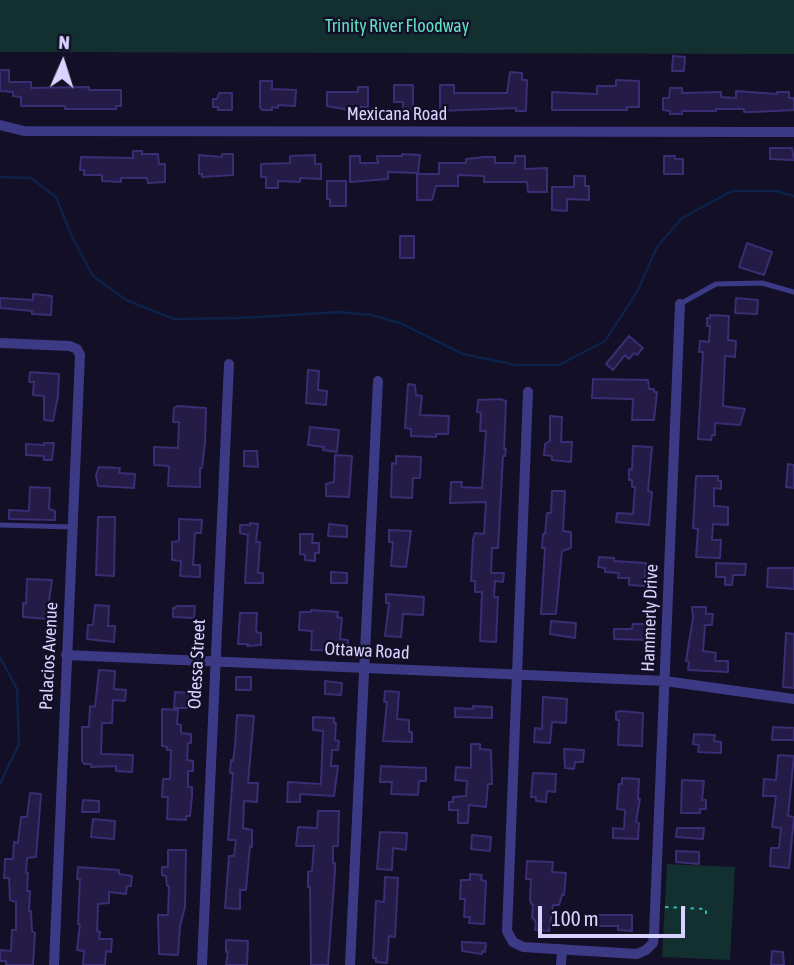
<!DOCTYPE html>
<html>
<head>
<meta charset="utf-8">
<style>
	body { margin:0 }
	#map { position:relative; width:794px; height:965px; overflow:hidden; background:#130f26; font-family:"Asap Condensed",sans-serif }
	canvas { display:block }
	.north { position:absolute; left:28px; top:28px; width:70px; height:70px; -webkit-text-stroke:5px #130f26; paint-order:stroke; rotate:3deg; font-size:19px; font-weight:700; line-height:28px; text-align:center; color:#d9d4ff }
	.north::after { content:''; display:block; margin:auto; width:24px; height:32px; background:#d9d4ff; clip-path:polygon(50% 0,100% 100%,50% 72%,0 100%) }
	.scale { position:absolute; left:538px; top:906px; width:147px; height:32px; box-sizing:border-box; border:4px solid #d9d4ff; border-top:0; padding-left:9px; font-size:21px; line-height:24px; white-space:nowrap; color:#d9d4ff; -webkit-text-stroke:5px #130f26; paint-order:stroke }
</style>
</head>
<body>
<div id="map">
<canvas width="794" height="965"></canvas>
<div class="north">N</div>
<div class="scale">100 m</div>
</div>
<script>
const ctx = document.querySelector('canvas').getContext('2d');
ctx.lineJoin = 'round';
function fill(path, color) { ctx.fillStyle = color; ctx.fill(path, 'evenodd'); }
const toPath = rows => new Path2D(rows.map(r => 'M' + r).join(''));
function strokePath(path, color, width, dash) { ctx.strokeStyle = color; ctx.lineWidth = width; ctx.lineCap = dash ? 'butt' : 'round'; ctx.setLineDash(dash || []); ctx.stroke(path); }
function write(font, color, halo, rows, align = 'center') {
  ctx.font = font + ' "Asap Condensed",sans-serif'; ctx.lineWidth = 5; ctx.setLineDash([]); ctx.textBaseline = 'middle'; ctx.strokeStyle = halo; ctx.fillStyle = color; for (const [text, x, y, turn = 0] of rows) {
    ctx.save(); ctx.translate(x, y); ctx.rotate((+turn || 0) * Math.PI / 180); ctx.textAlign = isNaN(turn) ? turn : align; if (halo) ctx.strokeText(text, 0, 0); ctx.fillText(text, 0, 0); ctx.restore();
  }
}
fill(toPath([
	[0,0,794,0,794,54,0,52],
	[667,864,735,867,730,960,662,957]
]), '#12302f');
strokePath(toPath([
	[0,177,31,178,56,197,72,237,93,276,126,300,174,319,240,318,339,312,371,315,400,323,463,354,516,365,559,365,605,341,637,292,657,247,682,218,732,191,776,191,794,196],
	[0,657,17,689,19,744,0,784]
]), '#0c2248', 2.5);
const building = toPath([
	[673,56,685,57,684,71,672,71,673,56],
	[0,70,9,70,9,82,31,82,31,88,89,87,89,90,121,90,121,106,116,106,116,109,65,109,65,106,21,106,21,97,13,96,13,92,0,91,0,70],
	[510,72,522,73,522,80,527,80,526,111,516,111,516,108,440,111,440,85,454,85,454,93,507,93,510,72],
	[616,80,639,81,639,107,627,107,627,110,552,110,552,92,597,94,597,86,616,86,616,80],
	[260,81,272,81,272,89,296,90,295,106,278,105,278,108,272,107,272,110,262,110,260,107,260,81],
	[394,85,413,85,413,111,403,110,403,102,394,102,394,85],
	[358,87,368,87,368,107,360,107,360,110,349,110,327,106,327,92,358,92,358,87],
	[670,88,682,88,682,93,721,92,721,97,736,98,736,91,777,94,777,92,789,92,789,98,794,98,794,110,754,112,744,112,744,109,716,109,716,111,682,111,682,114,670,114,670,111,663,110,663,98,669,98,670,88],
	[219,93,232,93,232,110,218,110,218,107,213,107,213,99,217,99,219,93],
	[770,148,792,148,794,160,770,159,770,148],
	[133,151,142,151,142,154,158,154,159,164,165,164,165,182,148,183,147,178,121,178,121,182,102,181,102,175,84,175,84,170,80,170,81,157,133,158,133,151],
	[222,154,233,154,233,175,202,177,202,174,199,174,199,155,222,157,222,154],
	[402,154,420,155,418,173,388,172,388,179,350,182,350,156,360,156,360,163,378,163,377,156,402,156,402,154],
	[315,155,315,164,321,164,321,179,300,178,300,182,278,181,278,188,266,188,266,177,261,177,261,164,290,163,290,156,315,155],
	[515,156,525,156,525,169,547,168,547,192,528,192,527,182,484,182,484,176,458,175,458,186,436,186,432,200,417,200,417,174,439,174,439,163,466,163,466,159,484,157,495,157,495,163,515,163,515,156],
	[664,156,675,156,675,159,683,159,683,174,664,174,664,156],
	[574,176,585,176,585,186,589,186,589,200,567,199,567,211,552,210,552,187,574,187,574,176],
	[327,181,346,181,346,206,330,206,330,199,327,199,327,181],
	[400,236,414,236,414,258,400,258,400,236],
	[747,243,772,252,764,275,739,267,747,243],
	[33,294,52,296,51,315,32,314,32,311,0,308,0,298,33,300,33,294],
	[736,298,758,300,757,314,735,313,736,298],
	[710,315,729,316,728,340,736,341,735,357,725,356,723,406,745,409,740,425,715,423,715,435,712,435,711,440,698,439,703,352,699,352,700,341,709,342,710,326,707,326,707,318,710,318,710,315],
	[629,336,643,348,637,355,634,353,629,359,625,355,613,370,606,364,629,336],
	[308,370,319,371,318,390,327,391,326,405,306,403,308,370],
	[30,372,59,374,58,396,53,421,44,420,44,396,33,395,34,382,29,382,30,372],
	[593,379,648,380,649,389,654,389,654,392,657,392,654,420,632,420,633,399,592,398,593,379],
	[408,384,415,385,416,395,422,396,420,415,449,416,448,434,436,434,436,437,411,436,411,429,405,428,408,384],
	[500,399,506,401,504,449,506,449,505,456,503,456,498,548,492,548,491,573,504,573,503,582,495,581,494,597,498,597,496,642,480,641,482,592,475,592,475,581,471,581,473,540,475,533,484,534,486,502,450,503,451,482,462,482,461,487,482,488,486,431,480,431,481,413,477,412,478,400,500,399],
	[177,406,206,408,205,443,202,468,200,468,200,487,168,486,169,466,154,465,154,447,178,448,179,422,173,422,174,408,177,406],
	[550,416,562,417,561,442,572,442,571,462,552,460,552,456,544,455,545,444,550,441,550,416],
	[310,427,339,430,337,452,323,450,324,447,308,445,310,427],
	[44,443,54,443,52,460,44,460,44,456,26,455,26,444,44,445,44,443],
	[633,446,652,447,648,491,652,492,649,525,616,522,617,513,633,514,635,487,632,487,632,480,629,480,629,469,632,470,633,446],
	[244,451,257,451,258,467,244,466,244,451],
	[335,455,352,456,349,497,326,496,326,484,334,482,335,455],
	[396,456,421,457,420,478,413,478,412,498,391,497,392,463,396,464,396,456],
	[788,464,794,465,794,488,786,487,788,464],
	[99,467,120,468,119,473,135,474,134,488,98,486,96,475,99,467],
	[696,476,718,476,718,481,721,481,721,489,714,488,714,506,728,507,728,525,713,524,712,540,721,540,720,558,696,557,698,529,693,528,696,476],
	[30,487,50,488,49,509,55,511,55,520,9,519,9,510,29,511,30,487],
	[552,491,565,491,563,531,571,532,571,548,562,551,556,614,541,614,545,548,542,548,543,534,545,534,547,513,551,513,552,491],
	[98,517,115,517,114,576,96,575,98,517],
	[179,519,202,520,201,533,195,533,193,565,200,565,200,577,180,576,181,561,172,560,172,542,179,541,179,519],
	[250,523,258,524,256,542,260,542,258,573,263,573,263,583,245,583,248,535,240,533,240,525,250,525,250,523],
	[329,524,347,526,347,537,328,536,329,524],
	[389,530,411,531,406,567,391,566,393,542,389,542,389,530],
	[300,534,313,534,312,543,319,543,319,553,315,553,315,561,305,560,305,555,300,554,300,534],
	[599,557,614,558,614,561,646,563,644,586,629,585,629,578,618,578,619,573,605,572,605,568,598,567,599,557],
	[716,563,746,564,745,575,733,575,732,585,725,585,725,577,716,577,716,563],
	[768,568,794,568,794,589,767,587,768,568],
	[331,572,347,573,347,583,331,583,331,572],
	[27,579,52,580,48,608,51,608,50,617,48,619,23,617,23,603,26,604,27,579],
	[386,594,424,597,423,615,403,614,401,637,385,636,389,603,386,603,386,594],
	[95,605,109,606,108,626,115,626,114,642,87,639,88,625,93,625,95,605],
	[176,606,195,606,194,618,173,617,173,608,176,608,176,606],
	[692,607,706,607,706,614,713,614,712,625,705,625,703,651,716,653,715,661,728,661,728,672,688,670,689,662,686,661,693,618,692,607],
	[311,610,338,612,337,617,342,618,340,639,348,640,348,651,311,650,312,631,299,630,300,612,311,612,311,610],
	[240,613,257,613,256,632,261,633,261,645,247,646,248,644,238,644,240,613],
	[551,621,576,623,575,638,550,634,551,621],
	[633,624,646,624,647,640,614,639,614,629,632,629,633,624],
	[786,633,794,634,794,688,783,687,786,633],
	[99,670,115,671,114,689,126,690,125,701,113,700,112,723,102,723,101,754,133,755,132,772,116,771,116,766,91,767,91,764,84,764,82,761,82,727,89,727,90,706,95,707,99,670],
	[236,677,251,677,251,690,236,690,236,677],
	[325,681,342,683,341,695,325,694,325,681],
	[385,691,399,692,397,719,409,720,409,732,412,732,412,742,383,741,387,702,384,702,385,691],
	[175,692,192,693,192,697,195,697,194,708,174,708,175,692],
	[543,697,567,699,566,723,552,722,550,743,534,742,535,728,542,729,543,697],
	[473,706,492,707,492,718,455,717,455,708,473,709,473,706],
	[162,709,178,710,177,724,181,725,181,733,191,734,191,743,188,743,187,760,193,761,193,771,188,771,188,787,192,787,192,796,190,816,186,816,186,820,167,819,168,797,162,797,163,779,170,779,171,750,167,750,167,747,162,746,162,709],
	[621,711,643,713,642,746,618,745,619,720,616,720,616,712,621,711],
	[237,715,254,716,248,783,258,783,257,802,244,801,243,828,252,830,252,847,250,846,246,890,240,890,240,909,225,908,229,856,234,856,236,840,228,840,233,773,230,773,231,760,233,761,235,746,237,715],
	[313,717,334,718,334,723,336,723,335,740,339,741,338,750,332,750,331,766,338,766,334,796,300,794,300,802,287,802,288,782,321,784,323,731,313,730,313,717],
	[773,727,794,728,794,740,772,740,773,727],
	[694,734,715,735,714,741,721,742,721,753,698,752,699,745,693,744,694,734],
	[471,744,480,744,480,749,491,750,492,784,488,784,486,807,469,805,468,823,458,823,458,810,449,810,449,802,453,802,453,797,466,796,467,781,455,780,456,767,471,768,471,744],
	[564,749,584,750,583,762,575,762,574,769,565,768,564,749],
	[778,755,794,756,788,816,794,817,789,868,770,866,771,848,779,848,781,828,772,827,776,796,763,796,764,779,776,780,778,755],
	[381,766,426,768,426,781,419,781,418,795,391,794,392,782,380,782,381,766],
	[533,773,556,774,555,792,547,791,546,802,536,801,536,797,531,797,533,773],
	[622,778,639,779,638,799,640,799,636,822,639,823,638,839,613,838,613,828,624,829,625,810,617,809,619,784,622,784,622,778],
	[682,780,704,781,702,800,706,800,706,809,700,809,700,813,681,813,682,780],
	[30,793,41,794,36,857,27,858,26,873,28,873,27,891,30,891,29,911,31,911,32,931,35,933,33,965,6,965,6,961,0,961,0,950,11,951,12,930,16,930,16,902,10,900,9,878,4,878,5,859,13,859,14,842,18,843,21,817,27,817,30,793],
	[83,800,99,801,99,812,82,812,83,800],
	[318,811,339,811,338,846,333,846,333,863,335,863,335,871,328,965,311,965,310,887,308,887,308,872,312,871,314,846,296,846,298,827,317,828,318,811],
	[93,819,115,821,114,839,91,837,93,819],
	[677,828,704,828,703,839,676,837,677,828],
	[380,832,407,833,406,850,393,848,392,870,377,869,380,832],
	[472,835,491,837,490,851,471,849,472,835],
	[168,850,186,850,185,907,180,926,178,955,159,954,158,915,168,915,169,886,167,886,166,876,162,875,162,867,168,867,168,850],
	[676,851,699,852,699,864,676,862,676,851],
	[527,861,553,862,552,872,566,873,564,895,562,895,559,905,553,905,549,931,535,930,536,924,534,919,532,918,533,904,531,904,530,899,531,879,526,879,527,861],
	[78,867,119,870,119,874,132,876,131,886,127,886,126,894,109,892,109,903,98,904,97,931,100,932,99,939,112,939,111,952,106,951,105,965,83,965,84,951,77,950,80,924,78,924,80,879,77,879,78,867],
	[470,874,482,875,481,880,486,881,484,924,469,923,470,917,464,917,465,899,460,899,461,880,470,880,470,874],
	[385,877,398,878,395,937,389,936,387,963,376,962,376,958,373,958,376,901,384,902,385,877],
	[598,915,632,915,632,931,618,930,618,926,598,926,598,915],
	[226,940,248,941,247,965,226,965,228,952,226,952,226,940],
	[462,942,486,943,485,952,482,951,482,954,462,951,462,942],
	[772,951,783,952,784,965,771,965,772,951]
]);
fill(building, '#241b47');
strokePath(building, '#3b2d73', 2);
strokePath(toPath([
	[665,907,706,909,706,916]
]), '#2fb8b0', 2, [3.5, 5]);
strokePath(toPath([
	[680,304,716,284,762,283,794,292],
	[0,525,73,527]
]), '#3d3a85', 5);
strokePath(toPath([
	[0,125,24,131,794,132],
	[0,343,70,346,77,349,80,355,54,965],
	[528,392,507,931,513,942,523,947,637,954,646,950,653,943,654,934,680,304],
	[66,655,665,681,794,699],
	[202,965,229,364],
	[350,965,378,381],
	[561,965,562,950]
]), '#3d3a85', 10);
write('18px', '#5fe0c0', '#130f26', [
	["Trinity River Floodway",397,26]
]);
write('18px', '#d9d4ff', '#130f26', [
	["Mexicana Road",397,114],
	["Hammerly Drive",650,618,-88],
	["Ottawa Road",367,651,3],
	["Palacios Avenue",49,656,-87],
	["Odessa Street",197,664,-87]
]);
</script>
</body>
</html>
